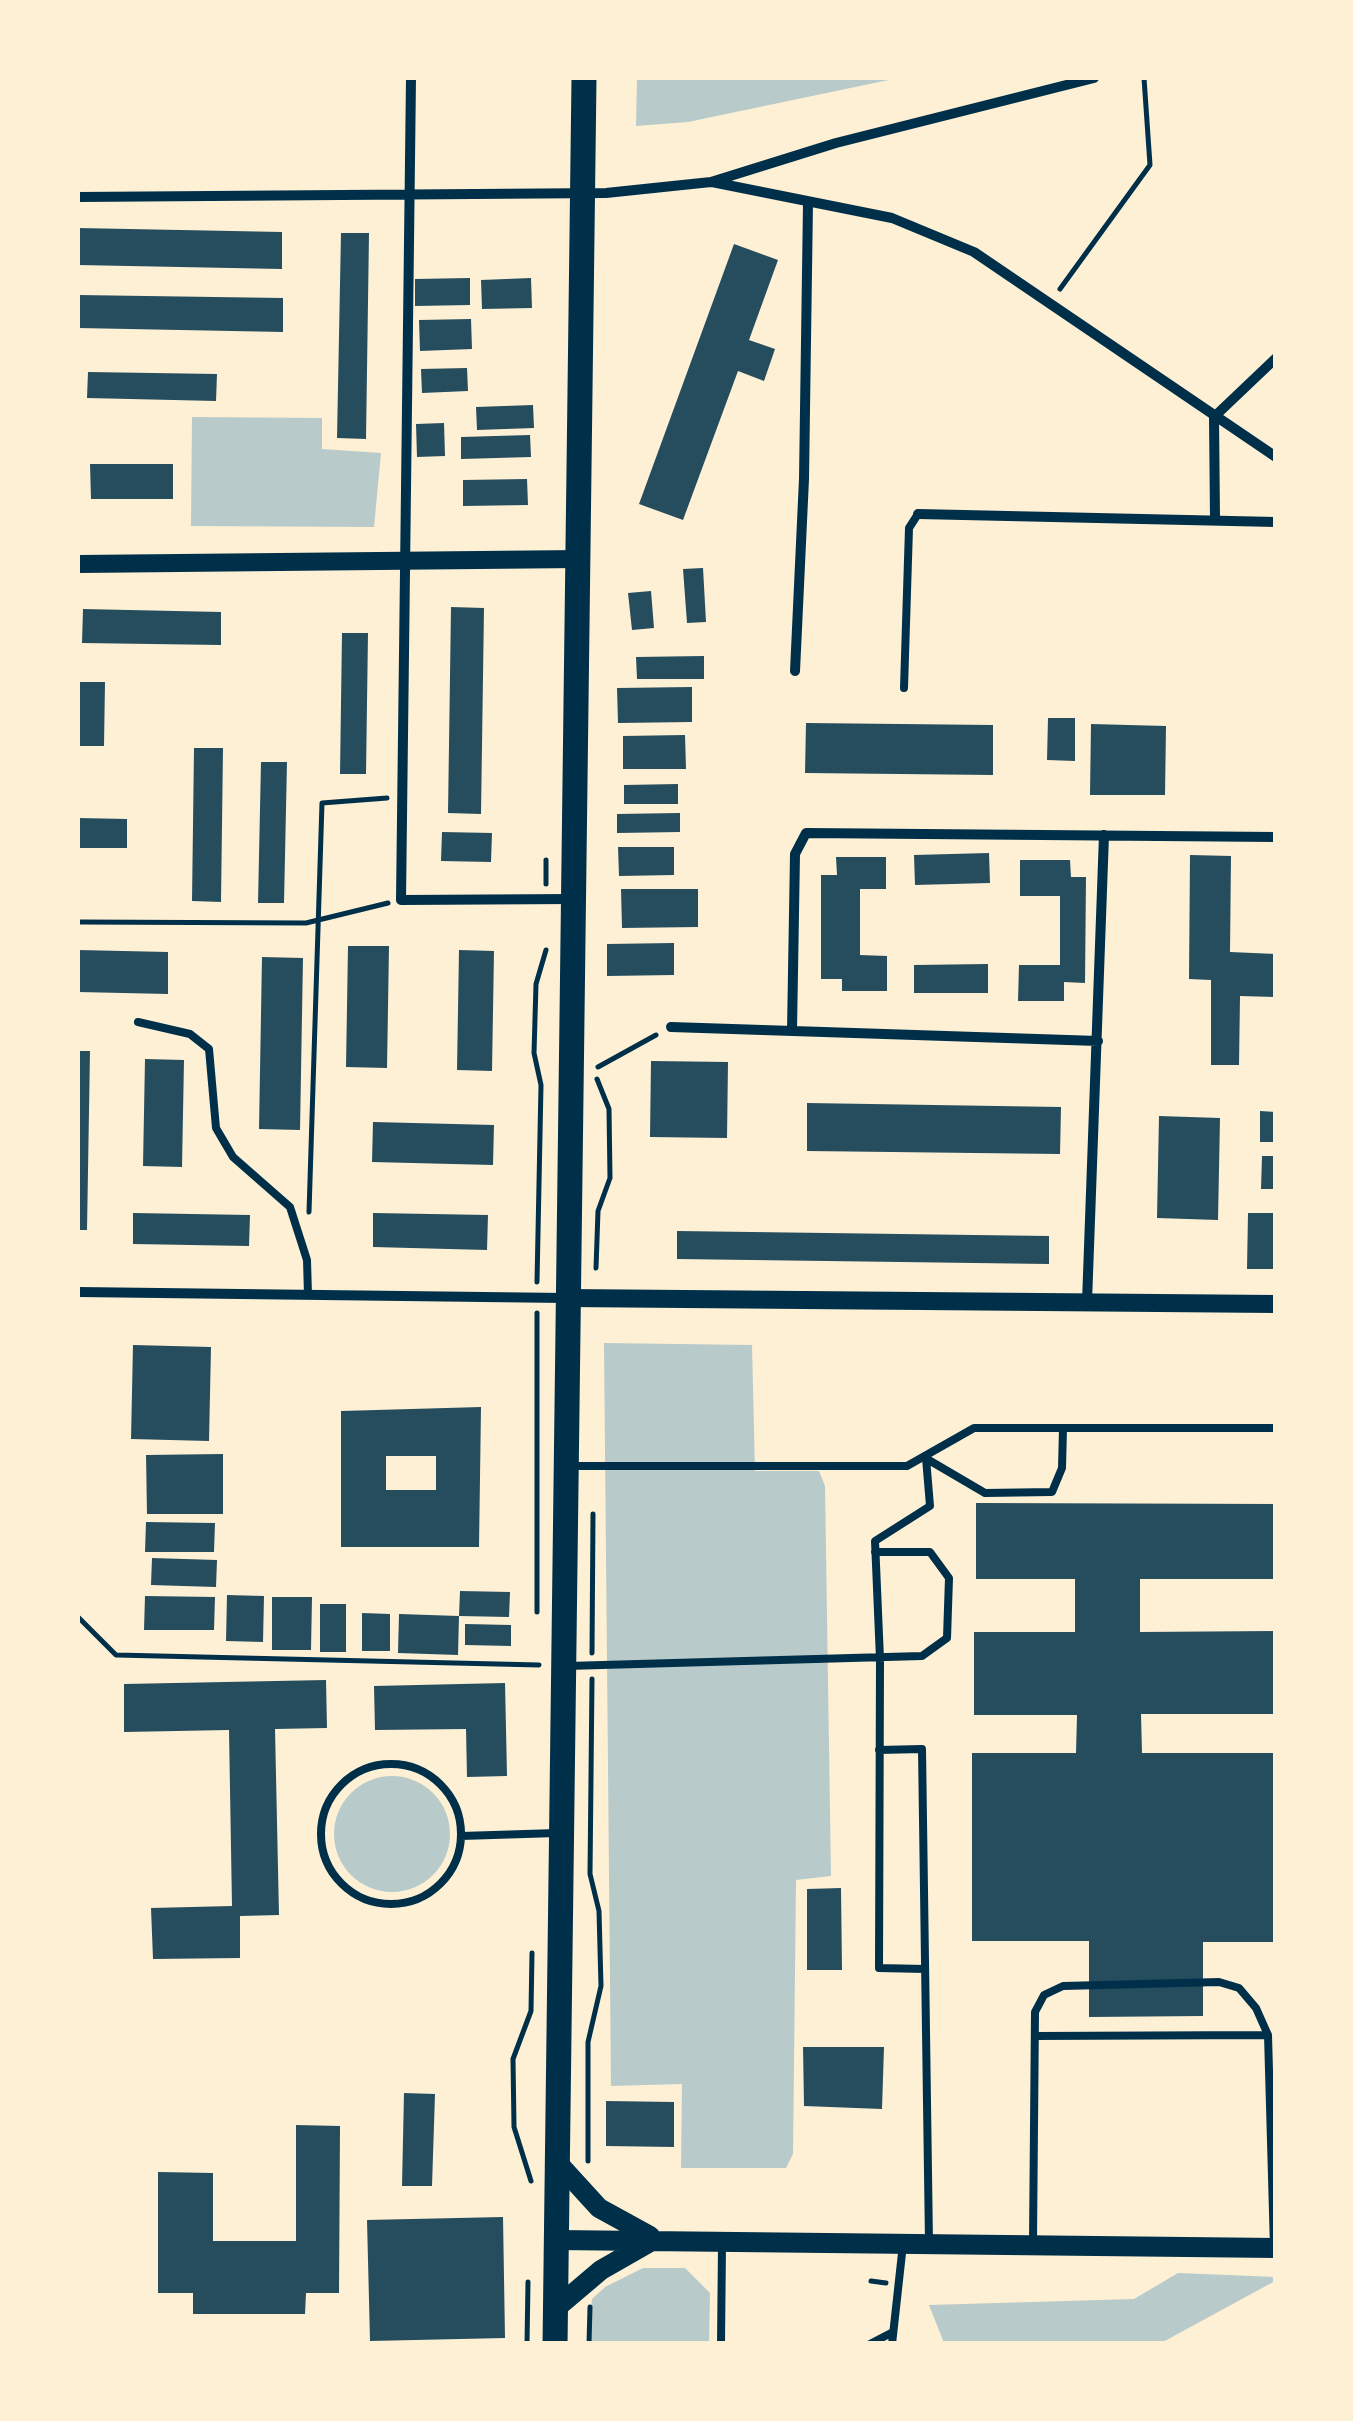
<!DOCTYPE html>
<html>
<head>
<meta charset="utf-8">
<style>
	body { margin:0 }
	#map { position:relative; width:1353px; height:2421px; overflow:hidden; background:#fdf0d5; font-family:Lato,sans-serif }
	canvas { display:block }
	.frame { position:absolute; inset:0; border:80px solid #fdf0d5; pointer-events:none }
</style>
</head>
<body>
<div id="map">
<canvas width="1353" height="2421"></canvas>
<div class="frame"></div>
</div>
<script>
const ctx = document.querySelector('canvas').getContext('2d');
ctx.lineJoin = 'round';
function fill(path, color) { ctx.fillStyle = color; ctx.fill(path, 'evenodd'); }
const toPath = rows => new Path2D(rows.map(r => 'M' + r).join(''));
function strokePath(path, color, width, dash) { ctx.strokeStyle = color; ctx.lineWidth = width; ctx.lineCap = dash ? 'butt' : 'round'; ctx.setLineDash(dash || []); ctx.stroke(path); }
fill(toPath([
	[637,78,898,78,688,122,636,126],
	[192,417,322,418,322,449,381,453,374,527,191,526],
	[604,1343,752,1345,755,1471,819,1471,825,1486,831,1876,796,1880,793,2154,786,2168,681,2168,682,2084,611,2086],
	'334 1834a58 58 0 1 1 116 0a58 58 0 1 1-116 0Z',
	[643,2268,685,2268,710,2293,709,2343,588,2344,592,2299,605,2287],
	[1178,2273,1275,2277,1275,2281,1161,2343,944,2343,929,2305,1134,2299]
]), '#b9caca');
fill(toPath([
	[78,228,282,232,282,269,78,265],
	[341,233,369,233,366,439,337,438],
	[734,244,778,260,749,340,775,349,764,381,738,371,683,520,639,504],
	[470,278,470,305,415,306,415,279],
	[531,278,532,308,482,309,481,280],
	[78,295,283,298,283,332,78,328],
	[471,319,472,349,420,351,419,320],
	[467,368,468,391,422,393,421,369],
	[88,372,217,374,216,401,87,398],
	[533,405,534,428,477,430,476,407],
	[444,423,445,456,417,457,416,424],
	[530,435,531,457,461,459,461,437],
	[90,464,173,464,173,499,91,499],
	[527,479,528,505,463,506,463,480],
	[703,568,706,622,687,623,683,569],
	[651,591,654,628,632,630,628,593],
	[451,607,484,608,481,814,448,813],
	[83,609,221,612,221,645,82,643],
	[342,633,368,633,366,774,340,774],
	[704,656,704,679,637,679,636,657],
	[78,682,105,682,104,746,78,746],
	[692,687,692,722,618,723,617,688],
	[1048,718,1075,718,1075,761,1047,760],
	[806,723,993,725,993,775,805,773],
	[1091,724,1166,726,1165,795,1090,795],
	[685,735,686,769,623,769,623,736],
	[194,748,223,748,221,902,192,901],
	[261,762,287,762,284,903,258,903],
	[678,784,678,804,624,804,624,785],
	[680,813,680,832,617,833,617,814],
	[78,818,127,819,127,848,78,848],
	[442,832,492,833,491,862,441,861],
	[618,847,674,847,674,875,619,876],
	[989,853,990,883,915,885,914,855],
	[1190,855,1231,856,1230,952,1276,954,1275,997,1240,996,1239,1065,1211,1065,1211,980,1189,979],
	[836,857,886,857,886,889,860,889,860,955,887,956,887,991,842,991,842,979,821,979,821,875,837,875],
	[1020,860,1070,860,1071,877,1086,877,1085,983,1064,982,1064,1001,1018,1001,1019,965,1060,965,1060,896,1020,896],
	[621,889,698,889,698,927,622,928],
	[674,943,674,975,607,976,607,944],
	[348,946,389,946,387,1068,346,1067],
	[78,950,168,952,168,994,78,992],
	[459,950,494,951,492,1071,457,1070],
	[262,957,303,958,300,1130,259,1129],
	[988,964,988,993,914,993,914,965],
	[78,1051,90,1051,87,1230,78,1230],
	[145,1059,184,1060,182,1167,143,1166],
	[651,1061,728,1062,727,1138,650,1137],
	[807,1103,1061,1107,1060,1154,807,1151],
	[1260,1111,1276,1112,1276,1142,1260,1142],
	[1159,1116,1220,1118,1218,1220,1157,1218],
	[373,1122,494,1125,493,1165,372,1162],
	[1262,1156,1276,1156,1276,1189,1261,1189],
	[133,1213,250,1215,249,1246,133,1244],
	[373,1213,488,1215,487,1250,373,1247],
	[1248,1213,1276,1213,1276,1269,1247,1269],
	[677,1231,1049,1236,1049,1264,677,1259],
	[133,1345,211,1347,209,1441,131,1439],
	[481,1407,479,1547,341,1547,341,1411],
	[386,1456,436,1456,436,1490,386,1490],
	[223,1454,223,1514,147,1514,146,1455],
	[976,1503,1276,1504,1276,1579,1140,1579,1140,1632,1276,1631,1276,1714,1141,1714,1142,1753,1276,1753,1276,1942,1203,1942,1203,2016,1089,2017,1089,1941,972,1941,972,1753,1076,1753,1077,1715,974,1715,974,1632,1075,1632,1075,1579,976,1579],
	[146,1522,215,1523,214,1552,145,1552],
	[152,1558,217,1560,216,1587,151,1585],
	[460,1591,510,1592,509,1617,459,1616],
	[227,1595,264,1596,263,1642,226,1641],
	[145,1596,215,1597,214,1630,144,1630],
	[272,1597,312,1597,311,1650,272,1650],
	[320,1604,346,1604,346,1652,320,1652],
	[362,1613,390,1614,390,1651,362,1651],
	[399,1614,459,1616,458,1655,398,1653],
	[465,1624,511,1625,511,1646,465,1645],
	[326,1680,327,1728,275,1729,279,1915,240,1916,240,1958,153,1959,151,1908,232,1906,229,1730,124,1732,124,1684],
	[505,1683,507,1776,467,1777,466,1729,375,1730,374,1686],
	[841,1888,842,1970,807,1970,807,1889],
	[803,2047,884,2047,882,2109,804,2106],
	[404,2093,435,2094,432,2186,402,2186],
	[606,2101,674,2102,674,2147,606,2146],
	[296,2125,340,2126,339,2293,306,2293,305,2314,193,2314,193,2293,158,2293,158,2172,213,2173,213,2241,296,2241],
	[503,2217,505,2338,370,2341,367,2220]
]), '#264d5e');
strokePath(toPath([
	[1060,289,1150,165,1144,78],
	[546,884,546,860],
	[78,922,306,923,388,903],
	[598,1067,656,1035],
	[309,1212,322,803,387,798],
	[596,1268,598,1211,610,1178,609,1109,597,1079],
	[537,1282,541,1085,534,1053,536,984,546,950],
	[537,1612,537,1313],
	[78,1617,116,1655,539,1665],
	[592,1653,593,1514],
	[588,2161,588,2042,601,1986,599,1911,590,1874,592,1679],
	[531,2181,514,2127,513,2059,531,2011,532,1953],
	[871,2281,886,2283],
	[527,2344,528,2282],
	[589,2344,590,2307]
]), '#003049', 5);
strokePath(toPath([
	[904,688,909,528,918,514],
	[138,1022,190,1034,209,1049,216,1128,233,1157,290,1207,307,1260,308,1295],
	[927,1459,985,1493,1052,1492,1062,1468,1063,1428],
	[569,1466,907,1466,974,1428,1276,1428],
	[567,1666,922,1656,947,1638,949,1578,930,1552,875,1552],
	[879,1750,922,1749,929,2243],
	'321 1834a70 70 0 1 1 140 0a70 70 0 1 1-140 0Z',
	[461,1836,557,1833],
	[925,1969,879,1968,880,1659,875,1541,930,1506,926,1458],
	[1035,2036,1268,2035],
	[1033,2242,1035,2012,1044,1995,1063,1986,1219,1982,1239,1988,1256,2008,1268,2035,1274,2248],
	[721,2344,722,2245],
	[870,2344,893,2332],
	[892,2344,903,2244]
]), '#003049', 8);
strokePath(toPath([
	[411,78,401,900,572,899],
	[712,182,892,218,974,252,1276,457],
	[78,197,606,193,711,182,836,143,1094,78],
	[918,514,1276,522],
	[1215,519,1214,417,1276,358],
	[795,671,804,479,808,203],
	[671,1027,1098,1041],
	[792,1031,795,854,806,833,1276,837],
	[78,1292,565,1298],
	[1087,1302,1104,835]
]), '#003049', 10);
strokePath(toPath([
	[78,564,579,559],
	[566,1298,1276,1304]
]), '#003049', 18);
strokePath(toPath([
	[557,2162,599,2208,650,2236],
	[556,2240,1276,2248],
	[555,2309,601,2270,650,2242]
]), '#003049', 20);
strokePath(toPath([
	[555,2344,584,78]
]), '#003049', 25);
</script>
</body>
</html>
